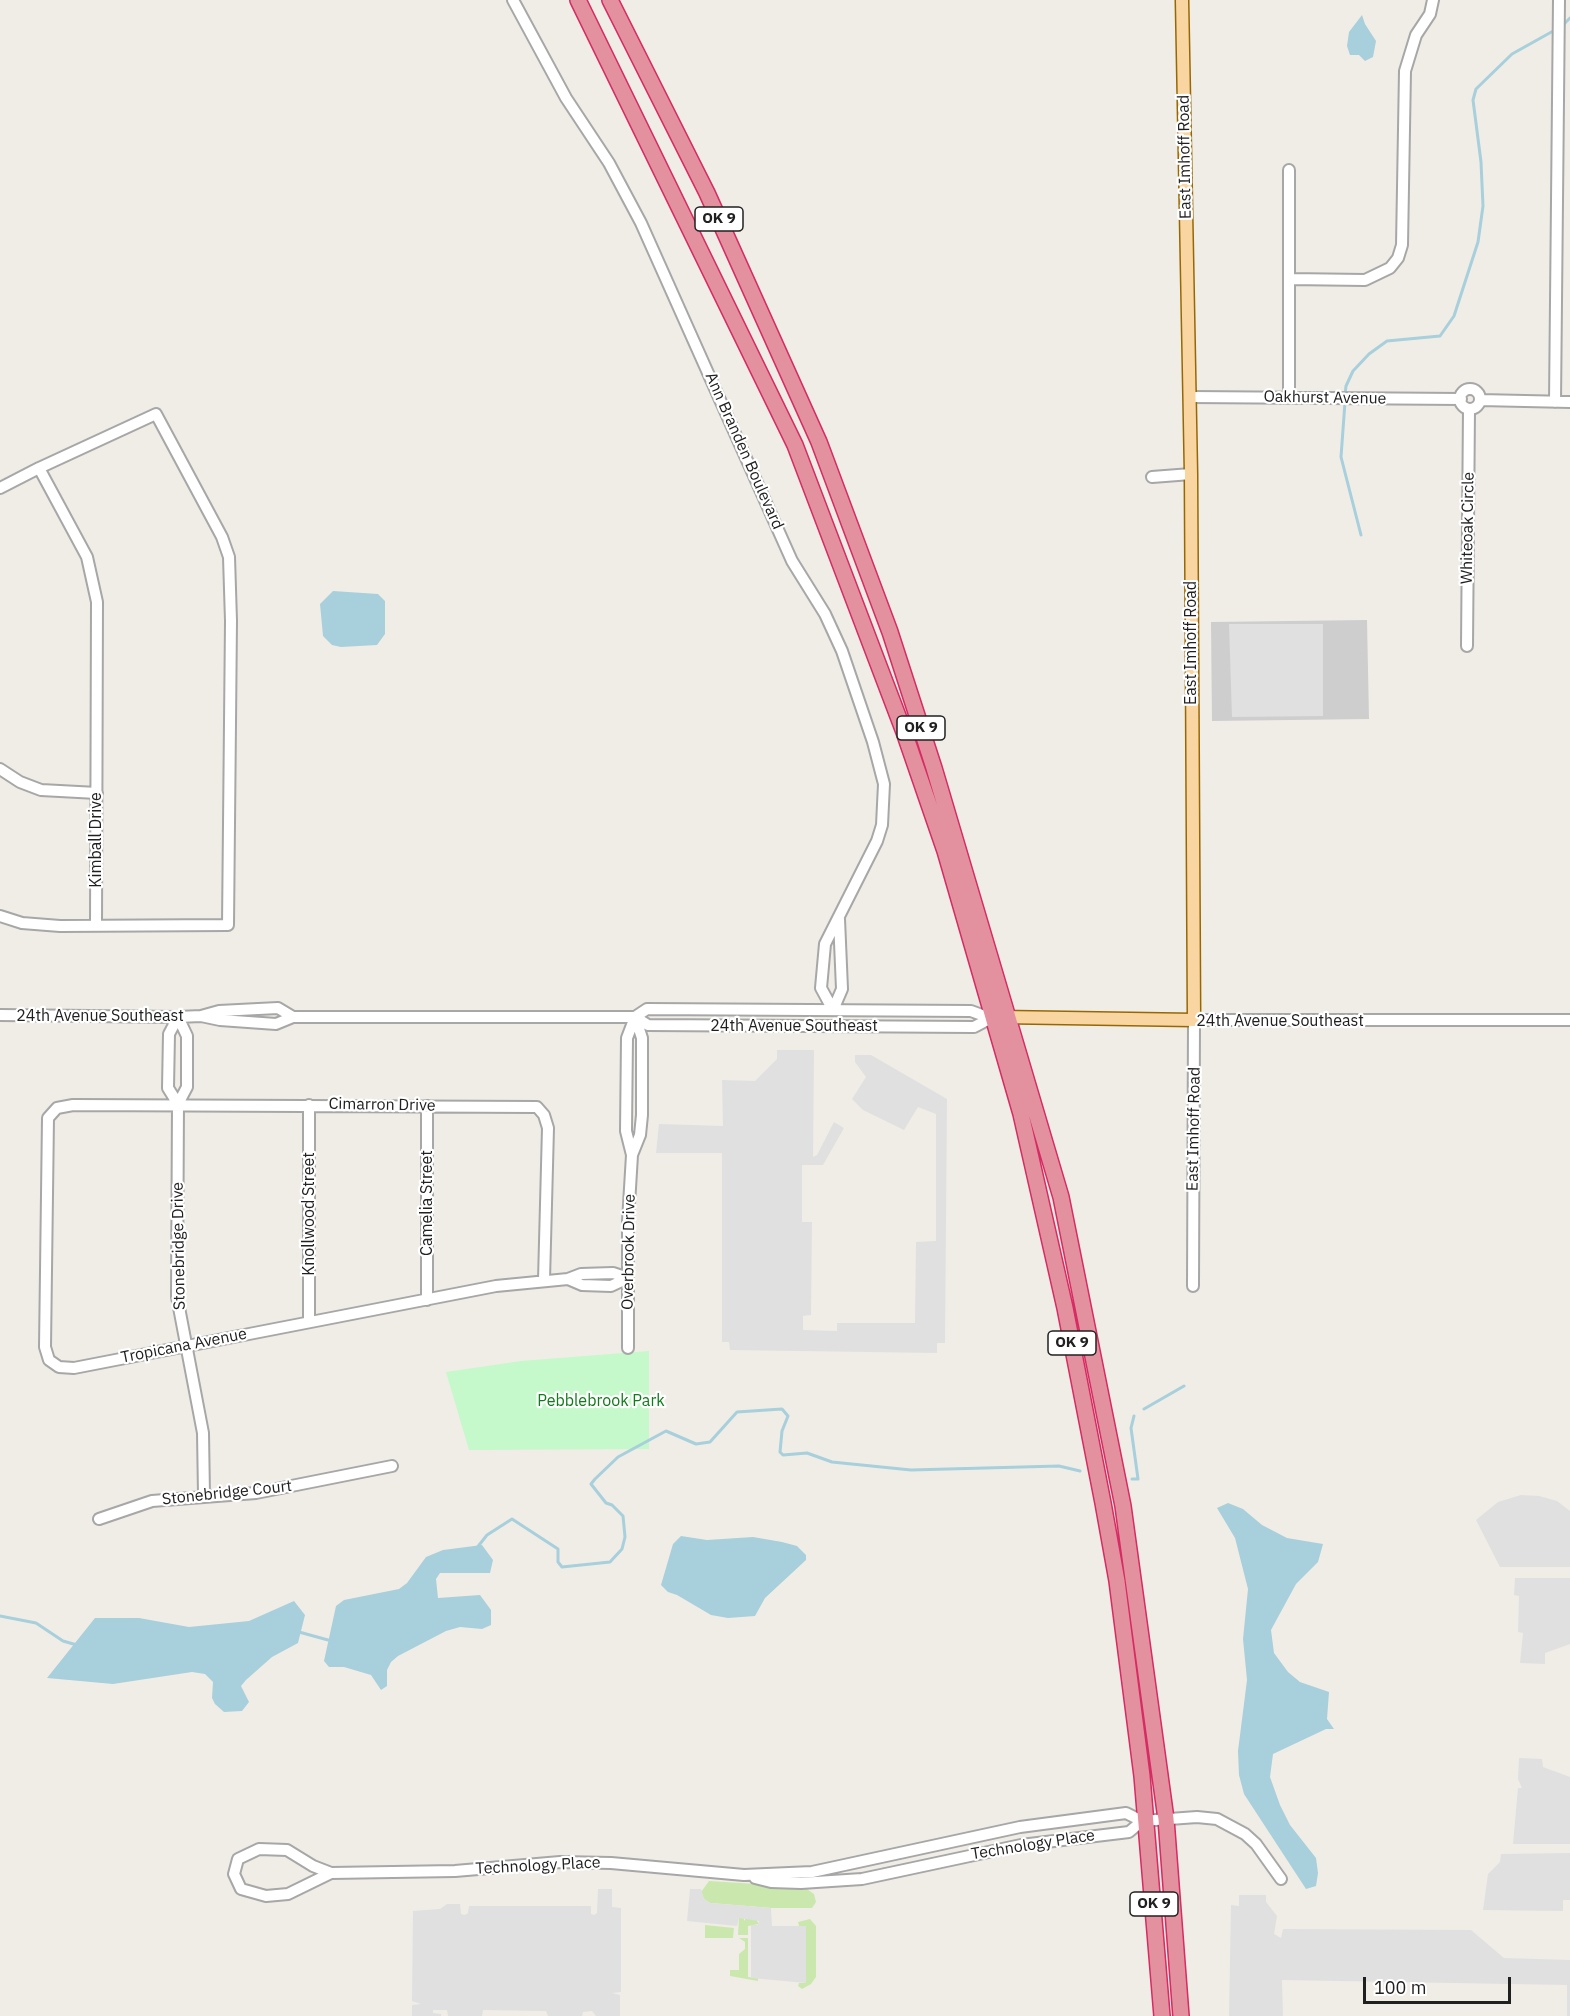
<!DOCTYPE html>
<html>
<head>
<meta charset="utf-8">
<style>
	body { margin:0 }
	#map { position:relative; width:1570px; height:2016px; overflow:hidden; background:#f0ede6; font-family:"IBM Plex Sans",sans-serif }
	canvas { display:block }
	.scale { position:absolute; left:1363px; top:1977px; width:148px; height:27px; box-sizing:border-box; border:3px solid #202020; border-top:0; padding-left:8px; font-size:18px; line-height:21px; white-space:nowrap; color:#202020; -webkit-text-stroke:4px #fff; paint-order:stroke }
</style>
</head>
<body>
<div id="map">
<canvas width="1570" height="2016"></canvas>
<div class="scale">100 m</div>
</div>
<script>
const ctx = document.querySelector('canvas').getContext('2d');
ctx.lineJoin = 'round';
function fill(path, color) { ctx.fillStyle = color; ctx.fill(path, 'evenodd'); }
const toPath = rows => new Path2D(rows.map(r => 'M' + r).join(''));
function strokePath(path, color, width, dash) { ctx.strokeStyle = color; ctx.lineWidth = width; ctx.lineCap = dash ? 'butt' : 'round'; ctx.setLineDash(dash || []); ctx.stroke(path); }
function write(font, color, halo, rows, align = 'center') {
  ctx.font = font + ' "IBM Plex Sans",sans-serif'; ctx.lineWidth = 4.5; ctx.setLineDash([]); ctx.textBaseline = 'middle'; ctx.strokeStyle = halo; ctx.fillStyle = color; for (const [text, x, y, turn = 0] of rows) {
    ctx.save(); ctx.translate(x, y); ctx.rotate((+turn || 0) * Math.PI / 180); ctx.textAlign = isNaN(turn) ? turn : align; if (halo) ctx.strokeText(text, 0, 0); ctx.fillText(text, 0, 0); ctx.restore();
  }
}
fill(toPath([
	[1367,620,1369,719,1212,721,1211,622]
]), '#cecece');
fill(toPath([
	[709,1881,804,1887,814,1894,816,1902,812,1908,771,1908,710,1903,704,1899,701,1892],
	[739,1918,744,1918,744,1921,746,1918,756,1919,759,1924,748,1926,748,1935,738,1935],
	[810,1919,816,1926,816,1977,811,1984,802,1989,798,1986,799,1983,805,1983,806,1926,799,1926,798,1922],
	[705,1925,734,1928,733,1938,705,1938],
	[739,1938,748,1938,748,1977,758,1978,758,1981,730,1976,730,1970,739,1970,739,1954,745,1949,745,1942]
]), '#cae8ae');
fill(toPath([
	[649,1351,649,1449,469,1450,446,1372,521,1361]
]), '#c5f8ca');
fill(toPath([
	[1229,624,1323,624,1323,716,1232,717],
	[777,1050,814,1050,813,1157,817,1155,834,1122,844,1128,823,1165,802,1165,802,1222,812,1222,811,1315,803,1316,803,1330,837,1331,837,1323,915,1323,916,1242,936,1241,936,1114,918,1107,904,1130,863,1110,852,1099,866,1077,855,1062,855,1055,871,1055,947,1099,945,1343,937,1343,937,1353,730,1350,729,1342,722,1342,722,1153,656,1153,659,1124,723,1126,722,1080,755,1081,777,1059],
	[1521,1495,1539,1496,1557,1501,1570,1511,1570,1567,1500,1567,1476,1520,1498,1502],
	[1515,1578,1570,1578,1570,1644,1545,1653,1545,1664,1520,1663,1523,1633,1518,1632,1519,1596,1514,1595],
	[1519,1758,1542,1759,1543,1767,1570,1777,1570,1844,1513,1844,1518,1788,1522,1788,1518,1779],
	[1570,1853,1570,1900,1563,1900,1563,1911,1483,1910,1488,1874,1500,1862,1501,1854],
	[598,1889,612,1889,612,1907,621,1908,621,1992,612,1993,620,1995,620,2016,596,2016,592,2011,583,2012,582,2016,548,2016,546,2011,483,2010,482,2016,448,2016,447,2010,433,2010,433,2013,441,2014,441,2016,412,2016,412,2005,421,2004,412,2001,413,1911,440,1909,447,1904,460,1904,461,1914,465,1915,468,1913,469,1906,591,1906,591,1914,594,1915,597,1913],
	[690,1889,701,1889,704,1899,710,1903,771,1908,772,1926,806,1926,806,1983,751,1978,751,1925,758,1925,759,1921,739,1918,737,1926,687,1921],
	[1239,1895,1266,1895,1266,1902,1277,1916,1274,1934,1281,1938,1283,1929,1471,1930,1504,1958,1570,1960,1570,2016,1567,2016,1567,1985,1282,1980,1283,2016,1229,2016,1231,1905,1239,1906]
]), '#e0e0e0');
fill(toPath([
	[1362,15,1365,24,1376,41,1373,57,1365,61,1359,55,1350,55,1347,46,1349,32],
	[333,591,378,594,385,601,385,634,377,645,341,647,332,645,323,636,320,604],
	[1228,1503,1243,1509,1262,1525,1287,1538,1323,1544,1318,1562,1296,1584,1271,1630,1274,1653,1288,1672,1300,1682,1329,1692,1327,1719,1334,1729,1326,1729,1273,1754,1270,1777,1280,1805,1290,1825,1316,1858,1318,1873,1316,1886,1306,1889,1244,1794,1239,1775,1238,1751,1247,1680,1243,1639,1248,1589,1235,1538,1217,1508],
	[681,1536,707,1540,753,1537,782,1542,797,1546,806,1555,806,1560,765,1598,755,1616,728,1618,711,1615,677,1595,668,1592,661,1585,673,1544],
	[482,1545,493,1560,490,1573,440,1573,436,1579,438,1598,480,1595,491,1610,491,1625,482,1629,460,1627,446,1631,398,1656,391,1662,387,1670,387,1686,381,1690,371,1675,344,1667,329,1667,324,1661,336,1606,344,1600,399,1589,407,1583,426,1557,443,1550],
	[294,1601,305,1615,298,1643,272,1657,246,1680,241,1686,249,1702,242,1711,224,1712,215,1704,212,1698,213,1682,205,1674,192,1672,113,1684,47,1678,95,1618,139,1618,189,1627,249,1621]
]), '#a8cfdc');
strokePath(toPath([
	[1563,25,1570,18],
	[1345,395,1346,386,1353,371,1369,354,1387,341,1440,336,1454,316,1478,242,1483,206,1481,162,1473,100,1476,89,1512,54,1555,30],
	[1345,402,1341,457,1361,535],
	[1144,1409,1184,1386],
	[1132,1479,1138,1479,1131,1428,1134,1416],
	[476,1549,487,1535,512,1519,558,1549,558,1562,562,1567,610,1562,622,1549,625,1537,623,1516,612,1505,606,1503,591,1484,595,1479,618,1457,666,1431,696,1444,710,1442,737,1412,782,1409,788,1416,782,1431,780,1452,783,1455,807,1453,832,1462,911,1470,1059,1466,1080,1471],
	[0,1616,36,1623,63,1641,77,1645],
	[299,1632,328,1640]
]), '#a8cfdc', 3);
const minor = toPath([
	[513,0,566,98,609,163,641,223,792,561,825,614,842,651,873,742,884,784,882,825,877,841,825,944,821,988,833,1010],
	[1289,279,1365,280,1390,268,1398,258,1402,245,1405,71,1416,35,1430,14,1433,0],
	'1460 399a10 10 0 1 1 20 0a10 10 0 1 1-20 0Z',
	[1190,397,1461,399],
	[1289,397,1289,170],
	[1480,400,1570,402],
	[1555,402,1559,0],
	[1152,477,1191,474],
	[0,488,39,468],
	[1467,646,1469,409],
	[0,769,20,782,41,790,97,793],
	[0,916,22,923,60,926,228,925,231,621,229,557,222,537,156,414,39,468,87,557,97,602,96,926],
	[833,1010,842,989,839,919],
	[0,1015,178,1017,201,1016,219,1011,278,1008,293,1017],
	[201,1016,220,1020,276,1024,293,1017,635,1017,648,1025,974,1027,993,1017],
	[178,1017,187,1036,187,1087,178,1104,177,1297,203,1433,204,1495],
	[178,1017,169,1034,168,1088,178,1104],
	[635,1017,647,1009,971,1011,990,1018],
	[635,1017,642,1038,642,1115,640,1135,632,1155,626,1131,627,1038,635,1017],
	[309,1105,309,1322],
	[613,1273,628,1278,611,1286,582,1285,568,1279,581,1274,613,1273],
	[544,1280,548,1128,544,1115,537,1107,73,1105,57,1108,48,1118,45,1347,49,1360,59,1367,74,1368,496,1286,568,1279],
	[1193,1286,1194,1020,1570,1020],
	[427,1300,427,1106],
	[628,1348,628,1221,632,1155],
	[99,1519,152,1501,256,1493,392,1466],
	[331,1873,288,1894,266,1896,241,1889,234,1874,238,1859,259,1849,287,1850,313,1866,331,1873,455,1871,560,1862,611,1863,744,1875,812,1872,1020,1827,1126,1813,1142,1821],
	[755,1878,771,1882,801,1883,862,1879,1021,1845,1129,1832,1142,1821,1197,1817,1217,1819,1245,1834,1256,1844,1281,1879]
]);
const major = toPath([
	[1001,1017,1194,1020,1191,474,1182,0]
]);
const highway = toPath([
	[578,0,795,445,904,732,945,851,1021,1114,1065,1308,1103,1503,1117,1581,1142,1776,1162,2016],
	[610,0,707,193,819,442,890,632,934,768,1061,1197,1123,1506,1166,1819,1181,2016]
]);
strokePath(minor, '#a7a7a7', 14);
strokePath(major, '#966805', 15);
strokePath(highway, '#d52c63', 18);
strokePath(minor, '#fff', 10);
strokePath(major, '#f9d5a2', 12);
strokePath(highway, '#e4919f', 15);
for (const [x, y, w] of [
	[719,219,48],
	[921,728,48],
	[1072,1343,48],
	[1154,1904,48]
]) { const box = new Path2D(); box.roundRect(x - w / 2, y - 12, w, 24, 4.5); ctx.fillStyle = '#fff'; ctx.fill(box); strokePath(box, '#202020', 1.5); }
write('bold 15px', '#202020', null, [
	["OK 9",719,219],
	["OK 9",921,728],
	["OK 9",1072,1343],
	["OK 9",1154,1904]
]);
write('16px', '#202020', '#fff', [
	["East Imhoff Road",1185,157,-91],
	["Oakhurst Avenue",1325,398,1],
	["Ann Branden Boulevard",744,451,66],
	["Whiteoak Circle",1468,528,-89],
	["East Imhoff Road",1191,643,-90],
	["Kimball Drive",96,840,-90],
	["24th Avenue Southeast",100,1016],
	["24th Avenue Southeast",1280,1021],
	["24th Avenue Southeast",794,1026],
	["Cimarron Drive",382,1105,1],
	["East Imhoff Road",1194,1129,-89],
	["Camelia Street",427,1203,-90],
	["Knollwood Street",309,1214,-90],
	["Stonebridge Drive",179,1246,-91],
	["Overbrook Drive",629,1252,-89],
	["Tropicana Avenue",184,1346,-11],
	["Stonebridge Court",227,1493,-6],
	["Technology Place",1033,1845,-9],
	["Technology Place",538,1866,-3]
]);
write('16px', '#107b1a', '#fff', [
	["Pebblebrook Park",601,1401]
]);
</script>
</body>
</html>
